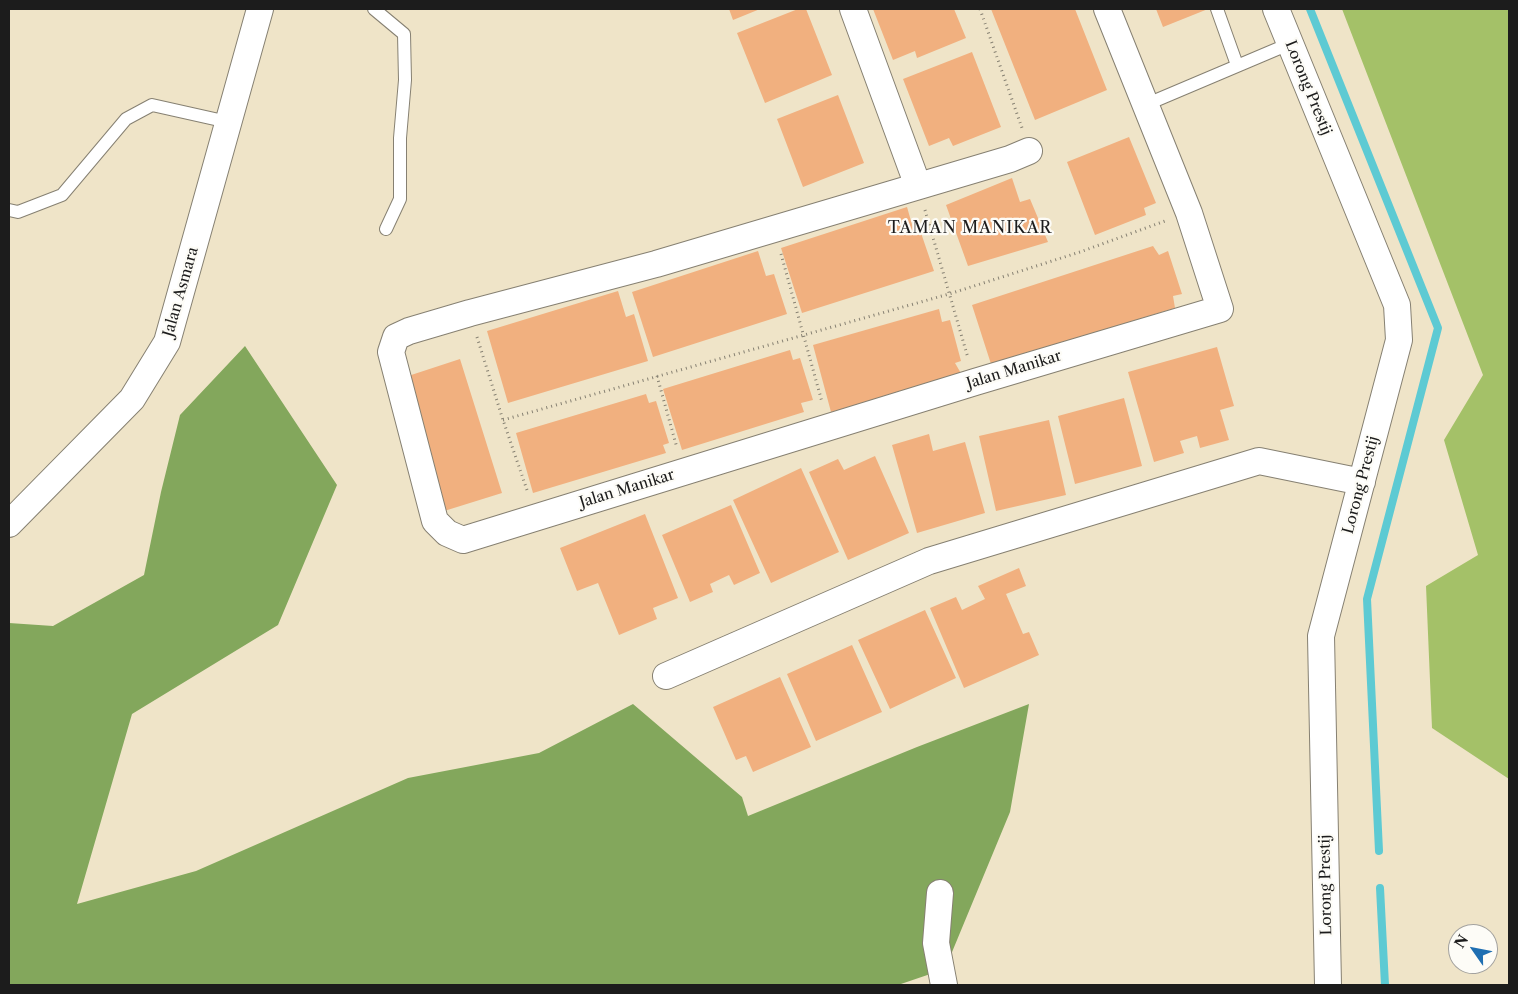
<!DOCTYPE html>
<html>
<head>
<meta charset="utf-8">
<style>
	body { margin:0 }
	#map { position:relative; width:1518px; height:994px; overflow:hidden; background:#efe4c8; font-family:"Libre Caslon Text",serif }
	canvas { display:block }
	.frame { position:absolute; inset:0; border:10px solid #1c1c1c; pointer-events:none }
	.north { position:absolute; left:1448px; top:924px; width:50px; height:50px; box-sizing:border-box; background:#fdfcf7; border:1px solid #a3a29f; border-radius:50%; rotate:303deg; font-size:14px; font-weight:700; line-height:20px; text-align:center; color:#1c1c1c }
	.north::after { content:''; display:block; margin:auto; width:18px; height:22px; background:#1f6fb2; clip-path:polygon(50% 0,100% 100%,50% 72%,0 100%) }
</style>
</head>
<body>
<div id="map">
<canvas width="1518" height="994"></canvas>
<div class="frame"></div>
<div class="north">N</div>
</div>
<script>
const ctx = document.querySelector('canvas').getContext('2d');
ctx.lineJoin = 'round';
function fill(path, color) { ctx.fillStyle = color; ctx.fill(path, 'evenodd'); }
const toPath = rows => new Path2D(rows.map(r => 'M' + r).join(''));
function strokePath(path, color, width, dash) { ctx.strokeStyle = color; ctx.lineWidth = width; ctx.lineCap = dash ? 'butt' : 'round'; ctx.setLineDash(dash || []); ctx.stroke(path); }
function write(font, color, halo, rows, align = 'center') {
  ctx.font = font + ' "Libre Caslon Text",serif'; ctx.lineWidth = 4.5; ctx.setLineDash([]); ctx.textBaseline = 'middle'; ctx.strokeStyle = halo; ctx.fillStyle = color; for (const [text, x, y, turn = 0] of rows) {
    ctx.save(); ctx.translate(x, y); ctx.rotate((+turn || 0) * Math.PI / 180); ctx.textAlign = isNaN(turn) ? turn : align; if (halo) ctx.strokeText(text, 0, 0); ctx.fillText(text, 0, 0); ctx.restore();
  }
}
fill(toPath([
	[1342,9,1509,9,1509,779,1432,728,1426,586,1478,555,1444,440,1483,375]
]), '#a4c168');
fill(toPath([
	[245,346,337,485,278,625,132,714,77,904,196,871,408,778,539,753,633,704,742,797,748,816,917,747,1029,704,1010,812,945,969,898,985,9,985,9,623,53,626,144,575,161,492,180,415]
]), '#83a75c');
strokePath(toPath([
	[1310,9,1438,328,1367,599,1379,851],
	[1380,888,1385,985]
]), '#5dcad3', 8);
fill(toPath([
	[729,9,760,9,733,20],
	[798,9,806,9,832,75,765,103,737,33],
	[873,9,954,9,966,38,917,58,915,51,893,60],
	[991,9,1075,9,1107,90,1035,120],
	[1156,9,1208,9,1163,27],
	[972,52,1001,127,953,146,949,138,929,146,903,79],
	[838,95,864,163,803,187,777,119],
	[1129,137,1156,203,1144,208,1146,215,1095,235,1067,162],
	[1012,178,1020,202,1030,199,1048,242,968,266,946,205],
	[907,207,915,235,921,233,934,271,802,313,781,248],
	[1153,246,1159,255,1168,251,1182,294,1173,296,1175,308,991,364,972,305],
	[758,251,766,276,774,274,787,314,653,357,632,292],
	[618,291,626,317,634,314,648,361,508,403,487,331],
	[939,309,942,322,950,320,961,361,955,363,962,375,831,412,813,345],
	[1217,347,1234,406,1220,410,1229,440,1200,448,1197,436,1180,441,1184,453,1154,462,1128,372],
	[790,350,793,360,800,358,813,400,801,403,804,412,682,450,663,389],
	[460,359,502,493,441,512,399,379],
	[646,394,649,403,656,401,669,443,663,445,666,453,533,493,516,433],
	[1124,398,1142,466,1075,484,1058,416],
	[1049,420,1066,495,996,511,979,436],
	[929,434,933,451,965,442,985,513,917,533,892,445],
	[875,456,909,533,848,560,809,472,838,459,844,470],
	[801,468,839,552,771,583,733,500],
	[731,505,760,573,734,585,729,575,710,584,713,592,690,602,662,535],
	[645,514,678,598,653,608,657,619,619,635,598,583,577,591,560,548],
	[1019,568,1026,586,1006,594,1023,634,1029,632,1039,655,964,688,930,608,956,597,962,610,985,599,978,586],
	[925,610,956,678,890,709,858,640],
	[852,645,882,712,816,741,787,674],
	[780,677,811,747,753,772,746,756,736,760,713,707]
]), '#f1b07f');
const service = toPath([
	[374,9,404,34,405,80,400,138,400,199,386,229],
	[1217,9,1237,65],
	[1145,105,1289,44],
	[9,210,18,212,62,195,126,119,152,105,228,122]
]);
const minor = toPath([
	[853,9,918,186],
	[1276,9,1397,305,1399,340,1321,636,1328,985],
	[1029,151,1010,159,656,264,470,313,409,331,396,337,391,352,435,521,447,533,463,540,975,382,1220,309,1189,213,1107,9],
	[9,524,132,399,167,342,260,9],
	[666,676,929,561,1259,461,1362,482],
	[940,893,936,943,944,985]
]);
strokePath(service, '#868072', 14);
strokePath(minor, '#868072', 28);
strokePath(toPath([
	[980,9,1022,128],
	[925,210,968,358],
	[781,254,822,402],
	[477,337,503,420,528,493],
	[657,376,677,448],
	[503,420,949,294,1080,252,1165,221]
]), '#868072', 3, [1, 4]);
strokePath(service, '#fff', 12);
strokePath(minor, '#fff', 26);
write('15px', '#1c1c1c', '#fdfcf7', [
	["Lorong Prestij",1308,88,68],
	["Jalan Asmara",181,292,-74],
	["Jalan Manikar",1014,370,-17],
	["Lorong Prestij",1361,485,-75],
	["Jalan Manikar",627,489,-17],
	["Lorong Prestij",1326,885,-91]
]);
ctx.letterSpacing = '1px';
write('16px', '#1c1c1c', '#fdfcf7', [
	["TAMAN MANIKAR",970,228]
]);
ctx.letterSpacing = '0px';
</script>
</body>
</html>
